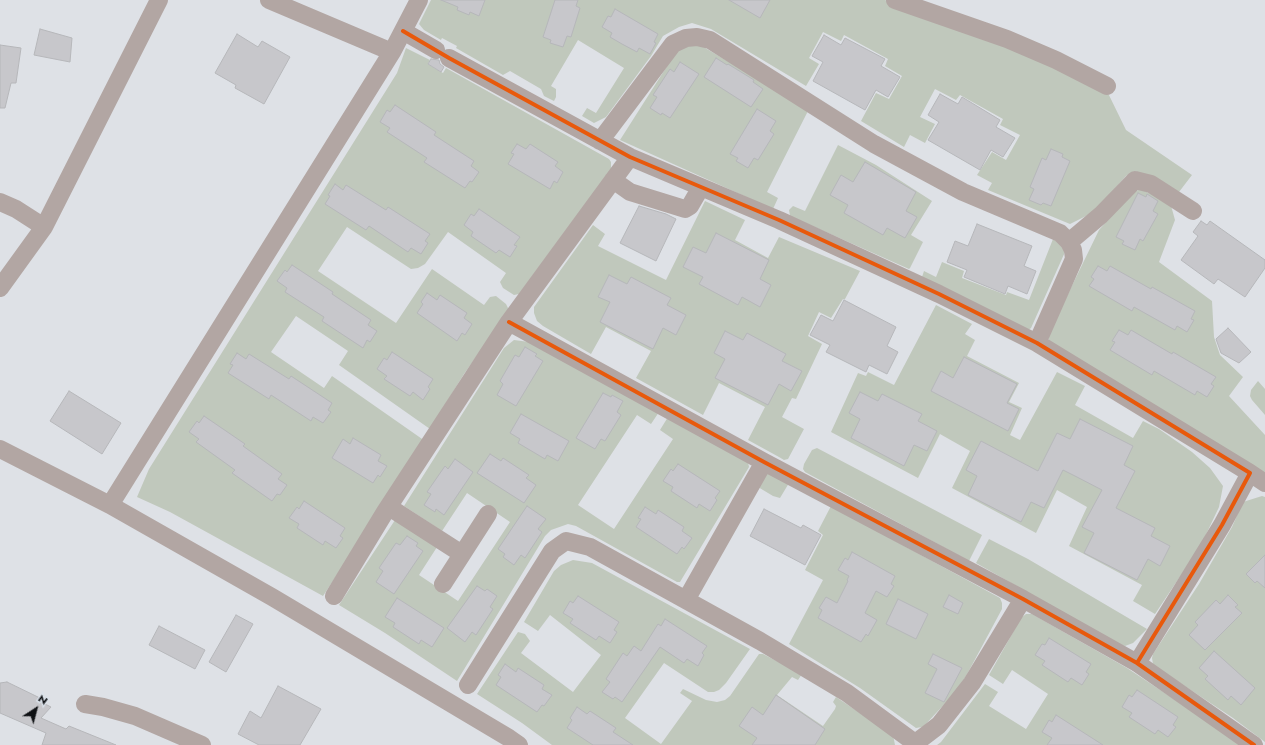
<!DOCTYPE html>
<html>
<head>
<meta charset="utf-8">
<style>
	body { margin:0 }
	#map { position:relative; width:1265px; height:745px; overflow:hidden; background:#dee1e6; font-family:Jost,sans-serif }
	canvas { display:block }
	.north { position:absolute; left:16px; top:689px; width:40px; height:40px; -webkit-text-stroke:3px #dae1e9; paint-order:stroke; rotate:36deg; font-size:11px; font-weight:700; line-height:16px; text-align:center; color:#0e1013 }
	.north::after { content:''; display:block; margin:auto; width:14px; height:18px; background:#0e1013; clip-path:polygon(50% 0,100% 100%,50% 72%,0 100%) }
</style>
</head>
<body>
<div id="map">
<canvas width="1265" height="745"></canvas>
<div class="north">N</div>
</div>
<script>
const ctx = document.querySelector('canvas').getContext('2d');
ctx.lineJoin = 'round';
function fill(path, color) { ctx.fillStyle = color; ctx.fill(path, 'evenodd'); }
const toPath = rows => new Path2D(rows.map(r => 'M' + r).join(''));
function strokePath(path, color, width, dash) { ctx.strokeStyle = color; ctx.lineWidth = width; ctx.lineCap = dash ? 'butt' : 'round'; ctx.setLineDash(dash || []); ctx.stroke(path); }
fill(toPath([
	[431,0,885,0,1005,44,1106,89,1126,130,1192,175,1179,192,1135,171,1126,176,1094,212,1070,224,988,190,992,183,977,175,992,152,1006,160,1020,135,1000,125,1003,119,960,95,956,100,935,89,920,117,935,124,925,143,910,135,904,147,861,121,876,93,889,99,902,76,885,66,888,59,844,35,841,41,823,32,809,58,819,64,806,86,711,29,692,23,679,27,663,36,651,56,606,117,594,123,582,116,587,108,596,113,624,68,578,40,551,86,556,89,556,97,554,101,544,96,541,89,510,71,503,75,456,48,457,46,442,38,441,40,424,30,419,24],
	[695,42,809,109,767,192,778,198,773,209,620,140,676,52],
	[406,48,430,60,428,64,443,73,446,68,609,159,611,162,611,169,519,294,514,295,503,288,500,282,506,273,448,232,425,264,418,268,411,269,347,227,318,271,396,323,432,269,484,305,490,297,496,296,506,304,509,310,464,374,430,429,339,365,348,351,296,316,271,352,324,388,332,376,425,441,323,596,170,512,137,497,149,469,397,73],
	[838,145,876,165,932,201,911,235,923,242,910,268,909,269,790,216,789,210,793,206,805,211],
	[1140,189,1170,202,1175,220,1159,262,1212,301,1214,337,1220,355,1243,377,1229,396,1265,435,1265,477,1049,341,1049,333,1099,230,1131,194],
	[705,201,745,220,735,240,768,258,779,237,860,271,845,299,843,299,831,318,819,312,808,336,822,344,796,399,792,398,782,417,804,429,788,459,784,460,779,457,748,440,765,407,719,383,703,415,636,378,651,351,606,327,591,354,543,326,537,321,534,313,534,307,593,225,605,234,598,246,666,280],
	[1053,239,1060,243,1065,252,1031,328,1027,331,922,277,924,271,936,277,942,262,964,271,962,278,1006,295,1007,292,1029,300],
	[936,305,972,324,965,334,975,340,967,356,1019,383,1009,402,1022,408,1010,435,1020,440,1057,372,1085,386,1075,405,1133,438,1143,421,1159,429,1192,452,1210,468,1223,486,1219,507,1201,545,1155,614,1133,601,1142,585,1069,546,1087,507,1057,490,1036,533,952,488,970,451,940,434,918,478,831,432,858,373,866,376,868,372,894,385],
	[514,340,529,342,659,412,651,424,637,415,578,505,614,529,673,439,660,430,668,417,748,462,749,467,680,582,677,582,576,526,568,524,551,530,545,536,457,681,385,633,339,605,397,517,439,544,419,575,458,601,510,522,467,493,442,531,404,506,504,348],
	[1258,381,1265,389,1265,415,1252,400,1250,396,1251,390],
	[817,448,982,535,969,561,805,472,803,469,804,464,812,450],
	[766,471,789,483,780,498,773,496,758,487],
	[1262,496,1265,497,1265,742,1233,718,1156,667,1153,664,1152,658,1153,654,1199,584,1232,527,1243,502],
	[831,506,1000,598,1002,603,1002,609,965,678,951,697,924,726,922,727,916,728,860,688,789,644,823,580,805,570,823,535,818,531],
	[989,539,1028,559,1147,629,1133,643,1125,646,1119,644,976,563],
	[573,560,592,563,750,649,726,683,719,690,714,692,708,692,664,663,625,718,661,744,692,701,680,693,683,689,706,700,717,702,725,700,730,696,759,654,763,654,802,674,798,680,792,677,777,695,823,726,835,709,836,706,833,702,836,697,893,735,895,745,552,745,522,723,477,694,518,632,525,634,530,641,521,653,573,692,601,655,550,615,538,631,524,622,554,571,561,565],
	[1026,614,1032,614,1127,668,1243,745,937,745,941,742,985,684,998,692,989,706,1026,729,1048,694,1012,670,1003,684,989,675,1021,618]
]), '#c0c8bc');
const building = toPath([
	[441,0,485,0,479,16,470,12,469,15,457,10,458,7,441,0],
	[555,0,578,0,576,6,580,8,571,37,567,36,563,47,550,43,551,40,543,37,555,0],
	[729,0,770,0,760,18,729,0],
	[615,9,658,34,654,42,656,43,650,54,639,48,637,52,622,44,610,37,612,33,602,27,608,16,611,17,615,9],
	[40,29,72,38,70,62,34,55,40,29],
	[237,34,258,47,262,41,290,57,264,104,235,88,236,85,215,73,237,34],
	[824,35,841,45,845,38,885,59,881,66,900,77,888,97,876,90,865,110,813,81,823,62,812,56,824,35],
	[0,45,21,48,16,83,11,83,5,108,0,108,0,45],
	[716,58,727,65,728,64,754,80,753,82,763,89,751,107,704,77,716,58],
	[431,59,439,60,440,64,444,67,441,72,428,64,431,59],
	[680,62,699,74,670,118,662,113,661,115,650,108,657,97,653,95,670,69,674,72,680,62],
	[940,94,958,104,962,97,1000,120,996,127,1015,138,1003,157,991,150,980,170,928,140,939,122,928,115,940,94],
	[395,105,436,132,434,135,474,161,471,166,479,172,472,182,470,181,465,188,424,162,427,158,387,132,390,128,380,122,387,110,390,112,395,105],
	[757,109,776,121,770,131,774,134,758,160,754,158,748,168,736,161,738,158,730,154,757,109],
	[517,144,526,149,530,144,558,162,555,166,563,172,557,183,554,181,550,189,508,164,514,154,511,153,517,144],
	[1051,149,1063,154,1062,157,1070,161,1051,206,1043,203,1041,205,1029,200,1034,189,1030,187,1042,158,1046,160,1051,149],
	[865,162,916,192,906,211,917,217,905,238,887,228,883,235,844,213,848,205,830,195,841,175,853,182,865,162],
	[335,184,343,190,346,185,386,210,388,207,430,234,425,241,428,243,421,254,411,248,408,252,369,226,366,230,325,204,330,196,328,195,335,184],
	[1138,193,1146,197,1147,194,1158,201,1153,211,1158,214,1143,241,1140,239,1135,250,1122,244,1124,241,1116,237,1138,193],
	[639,206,666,214,676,219,656,261,620,243,639,206],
	[479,209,520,237,514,245,517,246,510,257,499,250,496,253,471,236,473,232,464,225,471,214,474,216,479,209],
	[1201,221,1207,225,1210,221,1265,260,1265,268,1245,297,1218,279,1214,284,1181,260,1198,236,1193,232,1201,221],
	[977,224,1032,246,1024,266,1036,271,1027,294,1008,286,1005,294,976,282,964,277,967,270,947,262,955,241,968,246,977,224],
	[716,233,769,260,760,279,771,285,760,307,742,297,738,305,699,284,703,277,683,267,693,247,706,253,716,233],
	[292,265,333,292,332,294,371,320,368,325,377,331,370,342,367,340,363,348,322,321,324,317,285,292,287,288,277,281,285,270,287,272,292,265],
	[1098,266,1107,271,1110,266,1151,289,1152,287,1195,311,1191,319,1194,320,1187,332,1177,326,1175,330,1134,307,1132,311,1089,286,1094,279,1091,277,1098,266],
	[609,275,627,284,631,277,671,298,667,305,686,315,676,335,663,328,653,349,600,322,610,302,598,297,609,275],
	[427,293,437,300,440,295,467,313,464,318,472,324,465,335,462,333,457,341,417,313,423,304,421,302,427,293],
	[844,300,896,327,887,346,898,352,887,374,869,365,866,372,826,352,830,345,810,335,821,315,833,321,844,300],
	[1228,328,1251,352,1239,363,1221,353,1216,339,1228,328],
	[1119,330,1128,335,1131,330,1172,354,1173,352,1216,377,1211,384,1214,386,1207,397,1197,391,1195,395,1154,371,1152,375,1110,350,1115,342,1112,341,1119,330],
	[725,331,743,340,747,333,786,354,782,361,802,371,791,391,779,384,768,405,715,378,725,359,714,353,725,331],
	[525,347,537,354,535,356,543,361,516,406,497,395,503,384,500,381,515,355,519,357,525,347],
	[392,352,433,379,428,387,430,389,423,400,413,392,410,396,384,379,387,376,377,369,384,358,387,360,392,352],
	[237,353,246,359,249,354,289,379,291,376,332,403,328,410,331,412,323,423,313,417,311,421,271,395,269,399,228,373,233,365,230,364,237,353],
	[964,357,1017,384,1007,403,1019,409,1008,431,931,391,941,371,953,378,964,357],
	[69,391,121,423,102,454,50,421,69,391],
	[860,392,878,401,882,394,922,414,918,421,937,431,927,451,914,445,904,466,851,438,860,419,849,413,860,392],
	[603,393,611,397,612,395,623,401,617,412,621,415,605,441,601,439,595,449,576,438,603,393],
	[521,414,569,441,558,461,547,455,545,459,518,443,520,439,510,433,521,414],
	[204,416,245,444,243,446,282,474,278,479,287,485,280,495,277,494,272,501,232,473,235,470,196,442,199,439,189,432,197,421,199,423,204,416],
	[1080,419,1133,446,1124,465,1135,471,1116,508,1155,528,1151,536,1170,546,1160,566,1148,559,1137,580,1084,553,1094,533,1082,527,1102,490,1075,476,1063,470,1044,508,1031,502,1021,522,968,495,977,476,966,470,981,441,1038,471,1057,433,1070,439,1080,419],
	[353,438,381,455,378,461,387,466,380,477,378,475,373,483,332,458,343,439,350,444,353,438],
	[490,454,501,461,503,458,529,475,526,478,536,485,524,503,477,473,490,454],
	[455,459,473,472,444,515,436,509,435,512,424,505,431,494,427,492,445,466,448,469,455,459],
	[678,464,720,491,715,498,717,500,710,511,699,504,697,508,671,491,673,487,663,481,671,469,673,471,678,464],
	[304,501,345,528,340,536,343,538,336,548,325,541,323,545,297,528,299,524,289,518,297,507,299,509,304,501],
	[527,506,546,519,538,529,542,532,525,558,521,555,514,565,503,557,505,554,498,549,527,506],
	[645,507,656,514,658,510,684,527,682,531,692,538,684,549,682,547,677,554,636,527,641,519,638,518,645,507],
	[764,509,801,528,803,525,821,535,805,565,750,536,764,509],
	[407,536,418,543,416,546,423,551,394,594,376,582,383,571,379,568,396,543,400,545,407,536],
	[852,552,895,576,891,584,894,586,887,597,876,591,865,613,877,620,868,636,866,634,861,642,818,618,822,610,819,608,826,597,837,603,848,581,847,580,849,576,838,570,845,558,848,560,852,552],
	[1265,555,1265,588,1257,581,1255,583,1246,574,1265,555],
	[477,586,485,591,487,589,497,596,490,607,493,609,476,635,472,632,465,642,447,628,477,586],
	[949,595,963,603,958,614,943,607,949,595],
	[1228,595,1238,605,1235,607,1242,613,1205,650,1189,635,1198,625,1195,622,1216,600,1220,604,1228,595],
	[578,596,619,622,614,630,617,632,610,643,599,636,596,640,570,623,573,619,563,613,570,601,573,603,578,596],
	[397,598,444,628,432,647,421,640,419,644,393,627,395,623,385,617,397,598],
	[898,599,928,614,916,639,886,624,898,599],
	[236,615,253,624,226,672,209,662,236,615],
	[665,619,707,646,702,653,704,655,698,666,687,659,684,663,660,647,622,702,615,697,613,699,602,692,610,682,606,679,623,653,627,656,634,646,641,651,658,624,661,626,665,619],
	[159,626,205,650,195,669,149,645,159,626],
	[1049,638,1091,664,1086,672,1089,674,1082,685,1071,678,1068,682,1042,665,1045,661,1035,655,1042,644,1045,645,1049,638],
	[1214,651,1255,688,1241,705,1231,696,1228,700,1205,679,1208,676,1199,668,1214,651],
	[933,654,962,668,944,702,925,693,937,669,928,664,933,654],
	[505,664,516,672,518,668,544,685,542,689,552,695,544,706,542,705,537,712,496,685,501,677,498,675,505,664],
	[7,682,42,699,41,702,51,707,41,718,66,729,69,726,116,745,42,745,46,733,0,713,0,683,7,682],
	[278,686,321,709,300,745,259,745,238,734,250,711,261,718,278,686],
	[1137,690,1178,717,1173,725,1176,727,1168,737,1158,730,1155,734,1129,717,1132,713,1122,707,1129,695,1132,697,1137,690],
	[776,695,825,729,815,745,752,745,757,738,739,726,752,707,763,715,776,695],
	[577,707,587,714,590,711,616,728,613,732,633,745,593,745,567,728,572,720,570,718,577,707],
	[1056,715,1103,745,1047,745,1052,738,1042,732,1049,720,1052,722,1056,715]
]);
fill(building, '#c7c7cb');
strokePath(building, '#b6b7ba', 1);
strokePath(toPath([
	[269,0,392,52],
	[895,0,1007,39,1056,60,1107,86],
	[403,31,436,50],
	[449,58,630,157,779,220,939,294,1037,343,1250,473,1222,525,1137,663],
	[600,141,673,44,686,38,697,37,710,40,874,144,963,192,1060,233,1069,242,1073,250,1074,259,1037,343],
	[613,180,630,192,685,209,690,206,701,187],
	[0,202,16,209,44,227],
	[1069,242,1101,215,1135,180,1151,184,1193,211],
	[0,288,44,227,159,0],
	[509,322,764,462,1023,599,1137,663,1254,745],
	[0,449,110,505,392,52,419,0],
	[1250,473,1265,483],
	[110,505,272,597,509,738,519,745],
	[389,507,462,554],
	[443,584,488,514],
	[334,596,385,512,509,322,630,157],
	[686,600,764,462],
	[468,685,552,551,566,541,590,547,760,641,847,693,915,743],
	[85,704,103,707,135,716,202,745],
	[913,745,939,725,972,683,1023,599]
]), '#b2a6a3', 18);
strokePath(toPath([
	[403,31,449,58,630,157,779,220,939,294,1037,343,1250,473,1222,525,1137,663],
	[509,322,764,462,1023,599,1137,663,1254,745]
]), '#e8590c', 4);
</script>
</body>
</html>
